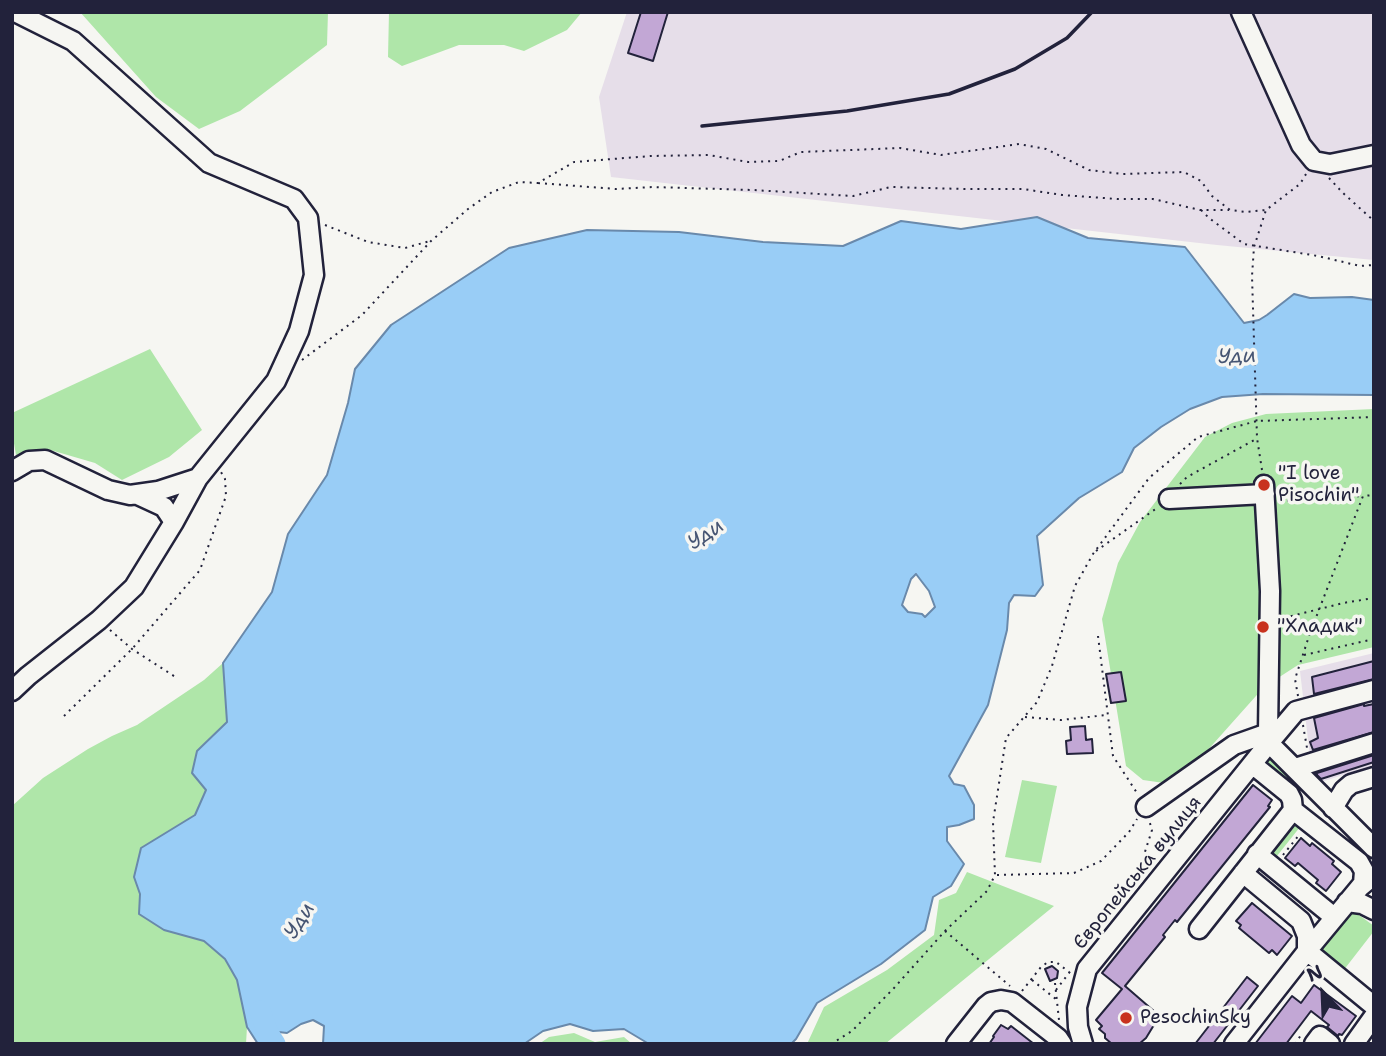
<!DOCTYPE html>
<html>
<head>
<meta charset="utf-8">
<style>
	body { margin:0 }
	#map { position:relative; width:1386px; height:1056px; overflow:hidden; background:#f6f6f2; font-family:"Shantell Sans",sans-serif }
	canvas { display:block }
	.frame { position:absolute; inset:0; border:14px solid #22223b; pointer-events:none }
	.north { position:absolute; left:1288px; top:958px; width:70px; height:70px; -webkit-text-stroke:5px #f6f6f2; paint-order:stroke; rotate:337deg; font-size:19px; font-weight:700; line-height:28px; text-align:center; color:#22223b }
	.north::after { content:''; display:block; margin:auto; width:24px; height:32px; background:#22223b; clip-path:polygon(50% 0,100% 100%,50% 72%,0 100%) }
</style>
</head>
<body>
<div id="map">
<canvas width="1386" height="1056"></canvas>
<div class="frame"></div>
<div class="north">N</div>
</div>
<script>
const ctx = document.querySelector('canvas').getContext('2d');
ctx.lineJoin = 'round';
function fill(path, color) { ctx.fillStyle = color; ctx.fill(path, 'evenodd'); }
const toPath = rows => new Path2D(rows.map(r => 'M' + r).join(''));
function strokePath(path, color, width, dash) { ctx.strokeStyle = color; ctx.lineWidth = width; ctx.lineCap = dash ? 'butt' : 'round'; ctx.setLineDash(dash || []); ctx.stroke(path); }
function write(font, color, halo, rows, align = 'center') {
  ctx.font = font + ' "Shantell Sans",sans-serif'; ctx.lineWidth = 7; ctx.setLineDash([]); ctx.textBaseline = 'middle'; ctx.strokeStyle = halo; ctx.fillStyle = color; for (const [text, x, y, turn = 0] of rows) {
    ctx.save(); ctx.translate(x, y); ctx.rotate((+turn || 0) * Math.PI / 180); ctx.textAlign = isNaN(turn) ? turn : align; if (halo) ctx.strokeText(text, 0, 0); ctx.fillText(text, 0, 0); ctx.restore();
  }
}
fill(toPath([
	[627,12,1374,12,1374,260,1217,245,611,177,599,97],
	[1374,653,1374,765,1318,783,1310,757,1300,671]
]), '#e6dee9');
fill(toPath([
	[80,12,328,12,327,45,240,111,199,129,156,97],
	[389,12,582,12,567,30,524,51,504,45,459,45,402,66,388,57],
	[150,349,202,430,169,457,122,480,95,463,47,449,16,455,12,432,12,413],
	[1374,409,1374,647,1298,665,1264,687,1206,752,1164,783,1143,780,1126,766,1102,619,1118,563,1140,522,1205,437,1232,423,1266,414],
	[223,663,227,722,197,751,206,790,195,815,141,848,134,877,140,894,140,914,164,930,204,941,225,959,237,980,247,1027,246,1044,12,1044,12,806,43,778,88,749,112,736,137,725,204,680],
	[1269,749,1300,780,1291,790,1257,764],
	[1022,780,1057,786,1041,863,1005,857],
	[1290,820,1300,827,1273,861,1263,853],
	[967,872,1054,906,885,1044,807,1044,824,1007,887,970,934,935,939,900,956,893],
	[1348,907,1374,926,1374,931,1343,971,1315,949],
	[574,1033,595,1042,624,1037,632,1044,539,1044,549,1037]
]), '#afe6a9');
const water = toPath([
	[1037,217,1088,238,1185,247,1244,323,1259,320,1267,315,1294,294,1310,298,1352,297,1374,300,1374,395,1263,394,1222,397,1190,409,1161,427,1134,448,1122,472,1079,498,1037,536,1043,585,1035,596,1014,595,1009,603,1007,630,988,705,949,776,954,784,964,786,974,805,974,819,959,825,947,827,947,841,964,864,951,886,933,897,925,930,881,964,817,1003,796,1039,791,1044,649,1044,624,1029,593,1031,570,1024,543,1031,524,1044,323,1044,324,1026,313,1020,301,1024,287,1033,270,1031,269,1034,274,1044,258,1044,247,1027,237,980,225,959,204,941,164,930,139,914,140,894,134,877,141,848,195,815,206,790,192,773,197,751,227,722,223,663,272,592,288,534,327,475,348,403,355,369,391,325,509,248,587,230,679,232,763,242,843,246,901,221,961,229,1037,217],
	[916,574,929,591,935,607,925,617,922,614,908,612,902,605,911,579,916,574]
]);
fill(water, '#99cdf6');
strokePath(water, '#6989ab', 2);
strokePath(toPath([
	[260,1011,268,1033,275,1044]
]), '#99cdf6', 21);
const building = toPath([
	[641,12,668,12,653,61,628,53,641,12],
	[1374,661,1374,679,1314,694,1312,677,1374,661],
	[1121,672,1126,701,1111,703,1106,674,1121,672],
	[1364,704,1364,706,1374,704,1374,732,1313,750,1310,742,1318,738,1314,718,1364,704],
	[1085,726,1086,740,1092,739,1093,753,1067,754,1066,741,1071,740,1070,727,1085,726],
	[1374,755,1374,762,1321,779,1317,775,1317,773,1374,755],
	[1253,785,1272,800,1268,806,1270,807,1177,922,1175,920,1163,935,1165,937,1125,986,1155,1012,1152,1016,1157,1020,1146,1038,1139,1044,1112,1044,1105,1038,1105,1034,1099,1029,1102,1026,1096,1020,1122,989,1102,973,1253,785],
	[1301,838,1310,846,1312,843,1334,861,1332,864,1341,872,1326,891,1316,883,1318,880,1298,863,1295,866,1285,858,1301,838],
	[1252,903,1292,936,1277,955,1272,950,1269,953,1239,928,1241,925,1236,921,1252,903],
	[1052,966,1058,971,1057,978,1050,981,1045,969,1052,966],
	[1247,977,1258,986,1213,1044,1195,1044,1247,977],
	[1314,985,1356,1016,1342,1035,1339,1034,1338,1036,1327,1027,1329,1025,1311,1011,1286,1044,1255,1044,1292,996,1301,1003,1314,985],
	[1001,1025,1008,1029,1011,1026,1034,1044,989,1044,994,1037,993,1036,1001,1025]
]);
fill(building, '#c2a7d5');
strokePath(building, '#22223b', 2);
const minor = toPath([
	[1241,12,1301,145,1314,161,1330,164,1374,155],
	[12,471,29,461,45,460,108,490,130,495,158,491,198,478],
	[1264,485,1270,591,1268,733,1269,743,1374,848],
	[138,495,164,507,174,522],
	[1169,499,1265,494],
	[12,691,28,676,99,620,134,587,174,522,198,478,276,381,299,331,314,275,308,218,294,199,209,163,73,41,15,12],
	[1295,768,1374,743],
	[1146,807,1234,745,1268,733],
	[1333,808,1344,790,1351,784,1374,777],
	[1293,810,1359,862,1364,871,1363,884],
	[1257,854,1334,917],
	[1243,873,1301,921,1307,936,1307,951],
	[1347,902,1362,904,1374,910],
	[1199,929,1293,810,1292,800,1289,794,1252,764],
	[1307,951,1360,887,1372,877],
	[956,1044,986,1006,991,1002,1001,1000,1012,1002,1058,1038,1062,1044],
	[1083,1044,1078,1027,1077,1007,1087,969,1269,743,1296,711,1374,690],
	[1234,1044,1307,951,1374,1006],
	[1314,1044,1320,1036,1330,1044],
	[1354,1044,1374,1016]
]);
strokePath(minor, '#22223b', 23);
strokePath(toPath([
	[1329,178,1343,193,1374,221],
	[538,183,616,189,652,187,753,190,853,196,891,187,964,189,1023,189,1062,195,1117,199,1153,199,1200,210,1229,210],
	[1201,210,1209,218,1244,244,1318,256,1360,266,1374,265],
	[325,225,368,242,405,248,430,241],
	[302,360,362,315,431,241,468,209,492,192,519,182,538,183,574,162,651,156,709,155,748,162,779,161,801,152,900,148,941,155,1019,144,1046,149,1089,170,1122,174,1184,172,1201,181,1212,196,1230,210,1246,212,1266,210],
	[1262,470,1257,438,1252,276,1254,247,1266,210,1300,184,1306,174],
	[1180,484,1187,477,1256,439],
	[1280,501,1362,496],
	[1096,551,1157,508],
	[1284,618,1343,603,1374,598],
	[110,630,132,649,177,678],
	[1098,636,1113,756,1137,793],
	[1304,655,1374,639],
	[1298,696,1295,679,1310,633,1363,496,1374,495],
	[64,716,132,649,200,570,226,496,225,479,221,472],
	[1025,717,1061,720,1107,715],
	[1303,725,1307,748],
	[1283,855,1299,835],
	[997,875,1074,873,1101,861,1129,832,1137,819],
	[945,931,1010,986],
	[1085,946,1143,858,1152,830,1149,820],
	[1032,980,1057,1000],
	[1055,983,1059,1020],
	[1056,990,1072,969],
	[1022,991,1041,967,1048,962,1056,962,1069,972],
	[831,1044,852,1031,894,988,945,931,987,891,995,875,993,822,1006,738,1037,702,1052,666,1075,586,1093,554,1149,478,1198,437,1257,421,1374,417],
	[1295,1044,1301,1035]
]), '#22223b', 2, [2, 5]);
strokePath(minor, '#f6f6f2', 18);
strokePath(toPath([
	[702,126,847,111,949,94,1015,69,1067,38,1092,12]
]), '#22223b', 3.5);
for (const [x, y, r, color] of [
	[1264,485,7,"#c8321e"],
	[1263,627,7,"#c8321e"],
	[1126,1018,7,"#c8321e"]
]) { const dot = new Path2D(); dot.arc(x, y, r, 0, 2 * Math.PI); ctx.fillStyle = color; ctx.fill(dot); strokePath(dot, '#f6f6f2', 2.5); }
write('19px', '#22223b', '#f6f6f2', [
	["\"I love",1278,474],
	["Pisochin\"",1278,496],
	["\"Хладик\"",1277,627],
	["PesochinSky",1140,1018]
], 'left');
write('19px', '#22223b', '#f6f6f2', [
	["Європейська вулиця",1138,873,-51]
]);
write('italic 21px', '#465573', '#f6f6f2', [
	["Уди",1237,357,-2],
	["Уди",706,535,-34],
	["Уди",300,921,-58]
]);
</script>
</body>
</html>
